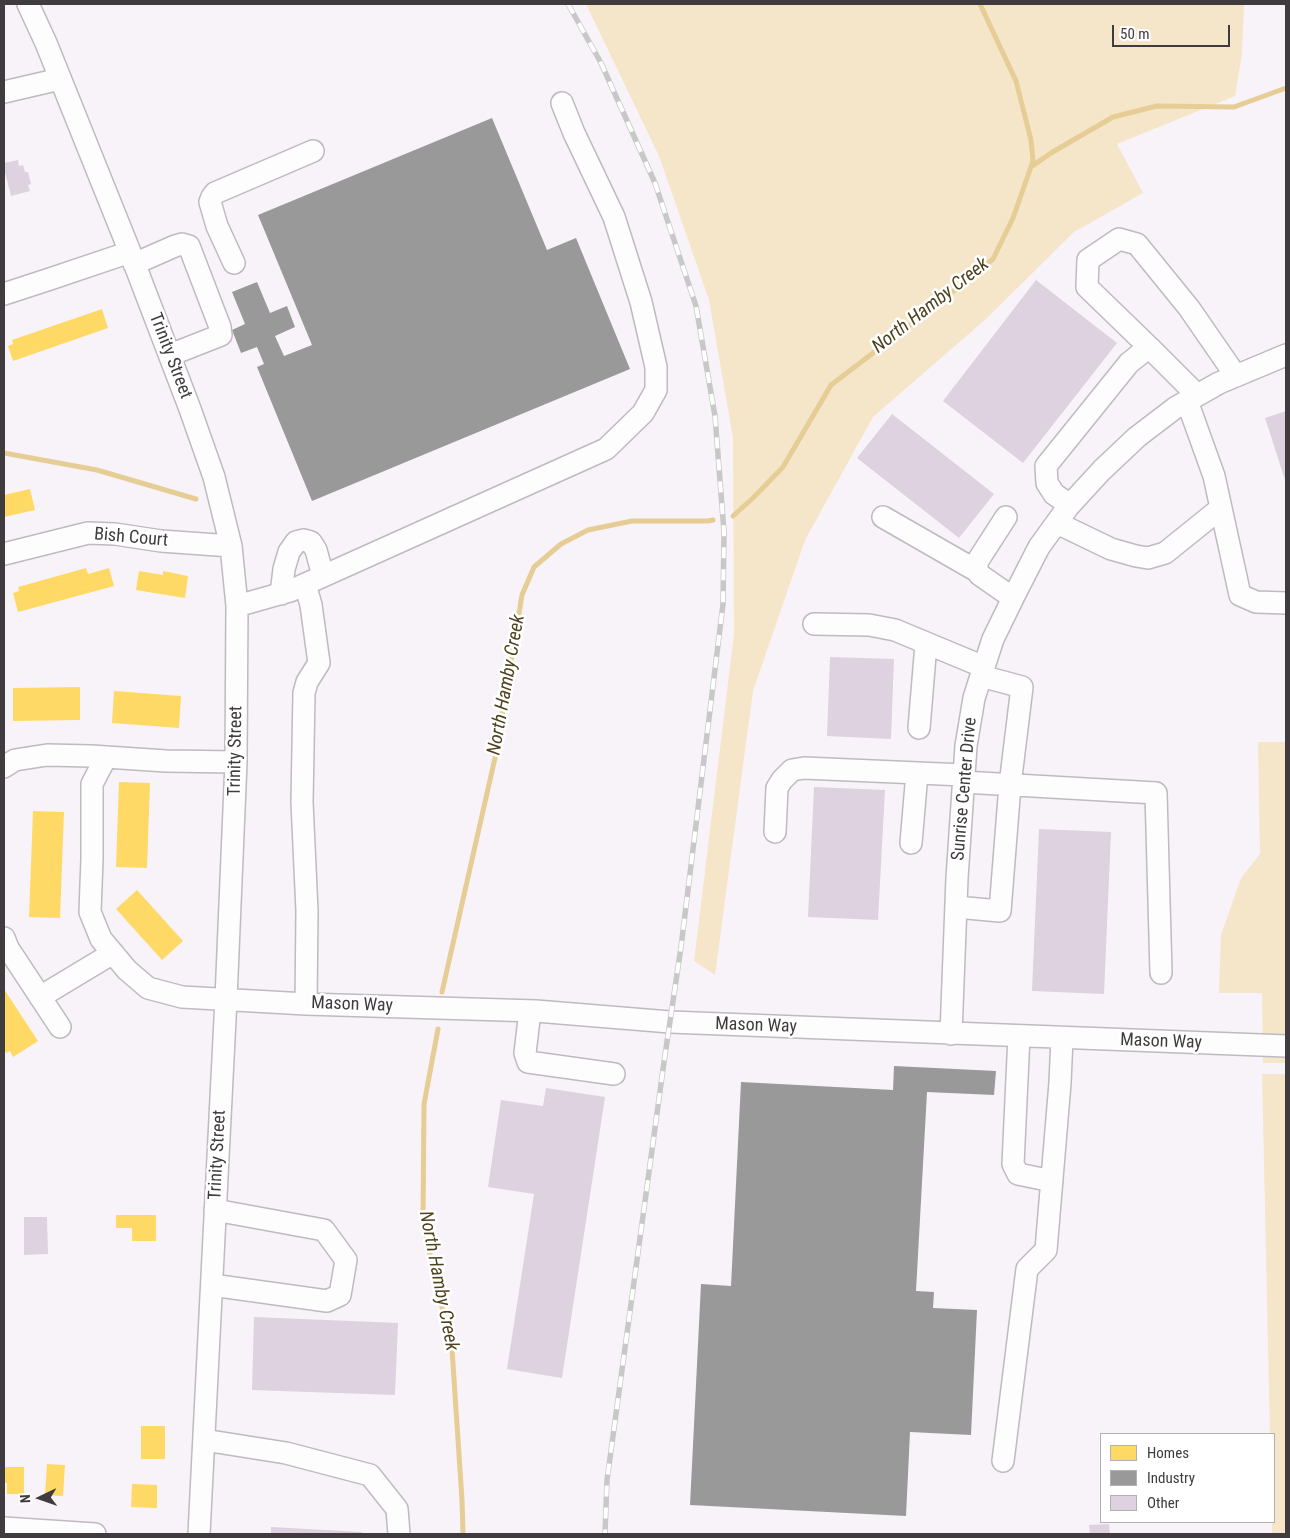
<!DOCTYPE html>
<html>
<head>
<meta charset="utf-8">
<style>
	body { margin:0 }
	#map { position:relative; width:1290px; height:1538px; overflow:hidden; background:#f8f3f9; font-family:"Roboto Condensed",sans-serif }
	canvas { display:block }
	.frame { position:absolute; inset:0; border:5px solid #3f3b3f; pointer-events:none }
	.legend { position:absolute; left:1100px; top:1433px; width:175px; height:90px; box-sizing:border-box; background:#fff; border:1px solid #b2b1b2; margin:0; padding:6px 9px; list-style:none; font-size:15px; color:#3f3b3f }
	.legend li { display:flex; align-items:center; gap:10px; height:25px }
	.legend b { width:25px; border:1px solid #b2b1b2 }
	.north { position:absolute; left:15px; top:1473px; width:50px; height:50px; -webkit-text-stroke:4px #fff; paint-order:stroke; rotate:267deg; font-size:14px; font-weight:700; line-height:20px; text-align:center; color:#3f3b3f }
	.north::after { content:''; display:block; margin:auto; width:18px; height:22px; background:#3f3b3f; clip-path:polygon(50% 0,100% 100%,50% 72%,0 100%) }
	.scale { position:absolute; left:1112px; top:25px; width:118px; height:22px; box-sizing:border-box; border:2px solid #3f3b3f; border-top:0; padding-left:6px; font-size:15px; line-height:18px; white-space:nowrap; color:#3f3b3f; -webkit-text-stroke:4px #fff; paint-order:stroke }
</style>
</head>
<body>
<div id="map">
<canvas width="1290" height="1538"></canvas>
<div class="frame"></div>
<ul class="legend">
<li><b style="height:14px;background:#ffd966"></b>Homes</li>
<li><b style="height:14px;background:#999"></b>Industry</li>
<li><b style="height:14px;background:#ded1e0"></b>Other</li>
</ul>
<div class="north">N</div>
<div class="scale">50 m</div>
</div>
<script>
const ctx = document.querySelector('canvas').getContext('2d');
ctx.lineJoin = 'round';
function fill(path, color) { ctx.fillStyle = color; ctx.fill(path, 'evenodd'); }
const toPath = rows => new Path2D(rows.map(r => 'M' + r).join(''));
function strokePath(path, color, width, dash) { ctx.strokeStyle = color; ctx.lineWidth = width; ctx.lineCap = dash ? 'butt' : 'round'; ctx.setLineDash(dash || []); ctx.stroke(path); }
function write(font, color, halo, rows, align = 'center') {
  ctx.font = font + ' "Roboto Condensed",sans-serif'; ctx.lineWidth = 5; ctx.setLineDash([]); ctx.textBaseline = 'middle'; ctx.strokeStyle = halo; ctx.fillStyle = color; for (const [text, x, y, turn = 0] of rows) {
    ctx.save(); ctx.translate(x, y); ctx.rotate((+turn || 0) * Math.PI / 180); ctx.textAlign = isNaN(turn) ? turn : align; if (halo) ctx.strokeText(text, 0, 0); ctx.fillText(text, 0, 0); ctx.restore();
  }
}
fill(toPath([
	[586,4,1244,4,1242,54,1235,96,1117,144,1143,193,1074,232,986,319,873,417,805,540,753,691,715,975,694,961,734,634,733,438,709,300,659,156],
	[1258,742,1286,742,1286,1063,1263,1063,1262,993,1219,993,1221,935,1241,878,1260,854],
	[1262,1074,1286,1074,1286,1534,1272,1534,1272,1522,1274,1522,1274,1434,1270,1434]
]), '#f5e6ca');
fill(toPath([
	[102,309,108,328,13,361,8,346,13,344,12,340],
	[30,489,35,510,4,517,4,495],
	[86,568,88,574,109,568,114,586,18,612,13,593,19,591,18,587],
	[139,571,163,575,163,571,188,576,185,598,136,590],
	[80,687,80,720,13,721,13,688],
	[114,691,181,696,179,728,112,723],
	[119,782,150,783,147,868,116,867],
	[33,811,64,812,60,918,29,917],
	[137,890,183,941,162,960,116,909],
	[4,989,38,1041,13,1057,10,1051,6,1053,4,1049],
	[116,1215,156,1215,156,1241,132,1241,132,1228,116,1228],
	[141,1426,165,1426,165,1459,141,1459],
	[47,1464,65,1465,63,1496,45,1495],
	[4,1467,24,1467,24,1494,7,1494,7,1483,4,1483],
	[132,1484,157,1485,157,1508,131,1507]
]), '#ffd966');
fill(toPath([
	[492,118,547,250,576,238,630,369,312,501,257,367,264,364,257,347,241,353,232,330,245,324,232,292,257,282,270,313,287,306,295,327,275,336,284,356,312,345,258,215],
	[894,1066,996,1071,994,1095,927,1092,916,1291,934,1292,933,1308,977,1310,971,1435,910,1432,906,1516,690,1505,701,1284,731,1286,741,1082,893,1090]
]), '#999');
strokePath(toPath([
	[1031,167,1051,153,1113,117,1157,106,1234,107,1286,88],
	[4,453,97,470,196,499],
	[733,516,753,498,783,467,831,385,940,302,993,259,1013,218,1033,161,1031,140,1016,81,980,4],
	[442,992,495,758,522,595,534,567,561,544,588,530,632,521,708,521,713,520],
	[438,1029,424,1104,423,1220,433,1269,452,1349,462,1500,463,1534]
]), '#e5cd95', 5);
fill(toPath([
	[18,160,19,166,23,165,25,172,28,172,31,184,28,185,30,191,11,196,4,168,4,163],
	[1036,280,1117,343,1023,463,943,401],
	[1286,411,1286,483,1265,418],
	[892,414,994,494,959,538,857,458],
	[830,657,894,659,891,739,827,736],
	[814,787,885,790,878,920,808,917],
	[1039,829,1111,832,1104,994,1032,991],
	[546,1088,605,1097,562,1378,507,1369,534,1194,488,1187,501,1100,543,1106],
	[24,1217,47,1217,48,1254,24,1255],
	[254,1317,398,1323,395,1395,252,1390],
	[1109,1524,1110,1534,1090,1534,1089,1525],
	[271,1527,362,1532,362,1534,271,1534]
]), '#ded1e0');
const minor = toPath([
	[28,4,46,43,130,252,190,409,214,477,231,546,237,606,236,762,226,999,199,1534],
	[4,92,60,79],
	[234,263,217,226,210,202,212,197,215,193,313,151],
	[134,264,175,246,182,244,189,246,220,327,221,335,170,355],
	[4,294,50,279,130,252],
	[1149,347,1087,287,1088,260,1119,239,1137,244,1189,308,1236,376],
	[1187,401,1214,476,1240,595,1256,602,1286,603],
	[1070,505,1054,494,1047,483,1046,466,1129,363,1149,347,1197,395],
	[883,517,977,571],
	[1006,517,977,562,977,571,980,575,1013,598],
	[1057,523,1111,549,1136,556,1148,558,1165,553,1221,508],
	[4,554,88,533,115,534,161,541,231,546],
	[305,584,311,605,319,663,307,682,304,693,302,802,307,911,306,1004],
	[281,594,284,569,289,552,296,542,304,540,311,542,316,550,323,576],
	[237,606,290,591,606,449,643,413,656,390,656,367,641,302,614,217,574,133,562,103],
	[814,624,869,625,895,630,984,667],
	[919,728,926,644],
	[106,757,92,784,92,859,90,912,101,939,127,970,148,988,182,997,306,1004,536,1011,670,1022,1286,1046],
	[4,767,15,760,47,755,91,756,166,761,236,762],
	[963,782,1156,793,1161,973],
	[775,832,777,788,782,780,792,770,804,768,964,775],
	[911,843,917,773],
	[956,907,1000,911,1010,785,1022,687,981,676],
	[4,938,8,948,60,1027],
	[40,997,113,953],
	[530,1011,525,1053,528,1062,614,1074],
	[951,1034,957,878,966,746,974,698,981,676,993,639,1015,594,1039,547,1068,507,1102,470,1137,437,1175,408,1219,383,1286,355],
	[1019,1036,1013,1164,1018,1174,1052,1181],
	[212,1285,327,1301,340,1295,346,1260,324,1230,215,1210],
	[204,1440,286,1453,370,1475,397,1509,399,1534],
	[1003,1461,1027,1269,1046,1250,1060,1083,1062,1038],
	[4,1528,95,1534]
]);
strokePath(minor, '#bebabf', 24);
strokePath(minor, '#fefdfe', 21);
const rail = toPath([
	[568,4,601,63,655,183,696,306,715,416,724,532,723,604,681,947,664,1062,607,1480,605,1534]
]);
strokePath(rail, '#c8c8c9', 5.5);
strokePath(rail, '#fff', 4, [11]);
write('18px', '#3f3b3f', '#fff', [
	["Trinity Street",170,356,69],
	["Bish Court",131,538,5],
	["Trinity Street",236,751,-89],
	["Sunrise Center Drive",965,789,-85],
	["Mason Way",352,1005,2],
	["Mason Way",756,1026,2],
	["Mason Way",1161,1042,2],
	["Trinity Street",218,1155,-87]
]);
write('italic 19px', '#4e411d', '#fff', [
	["North Hamby Creek",931,306,-38],
	["North Hamby Creek",507,685,-80],
	["North Hamby Creek",438,1281,79]
]);
</script>
</body>
</html>
